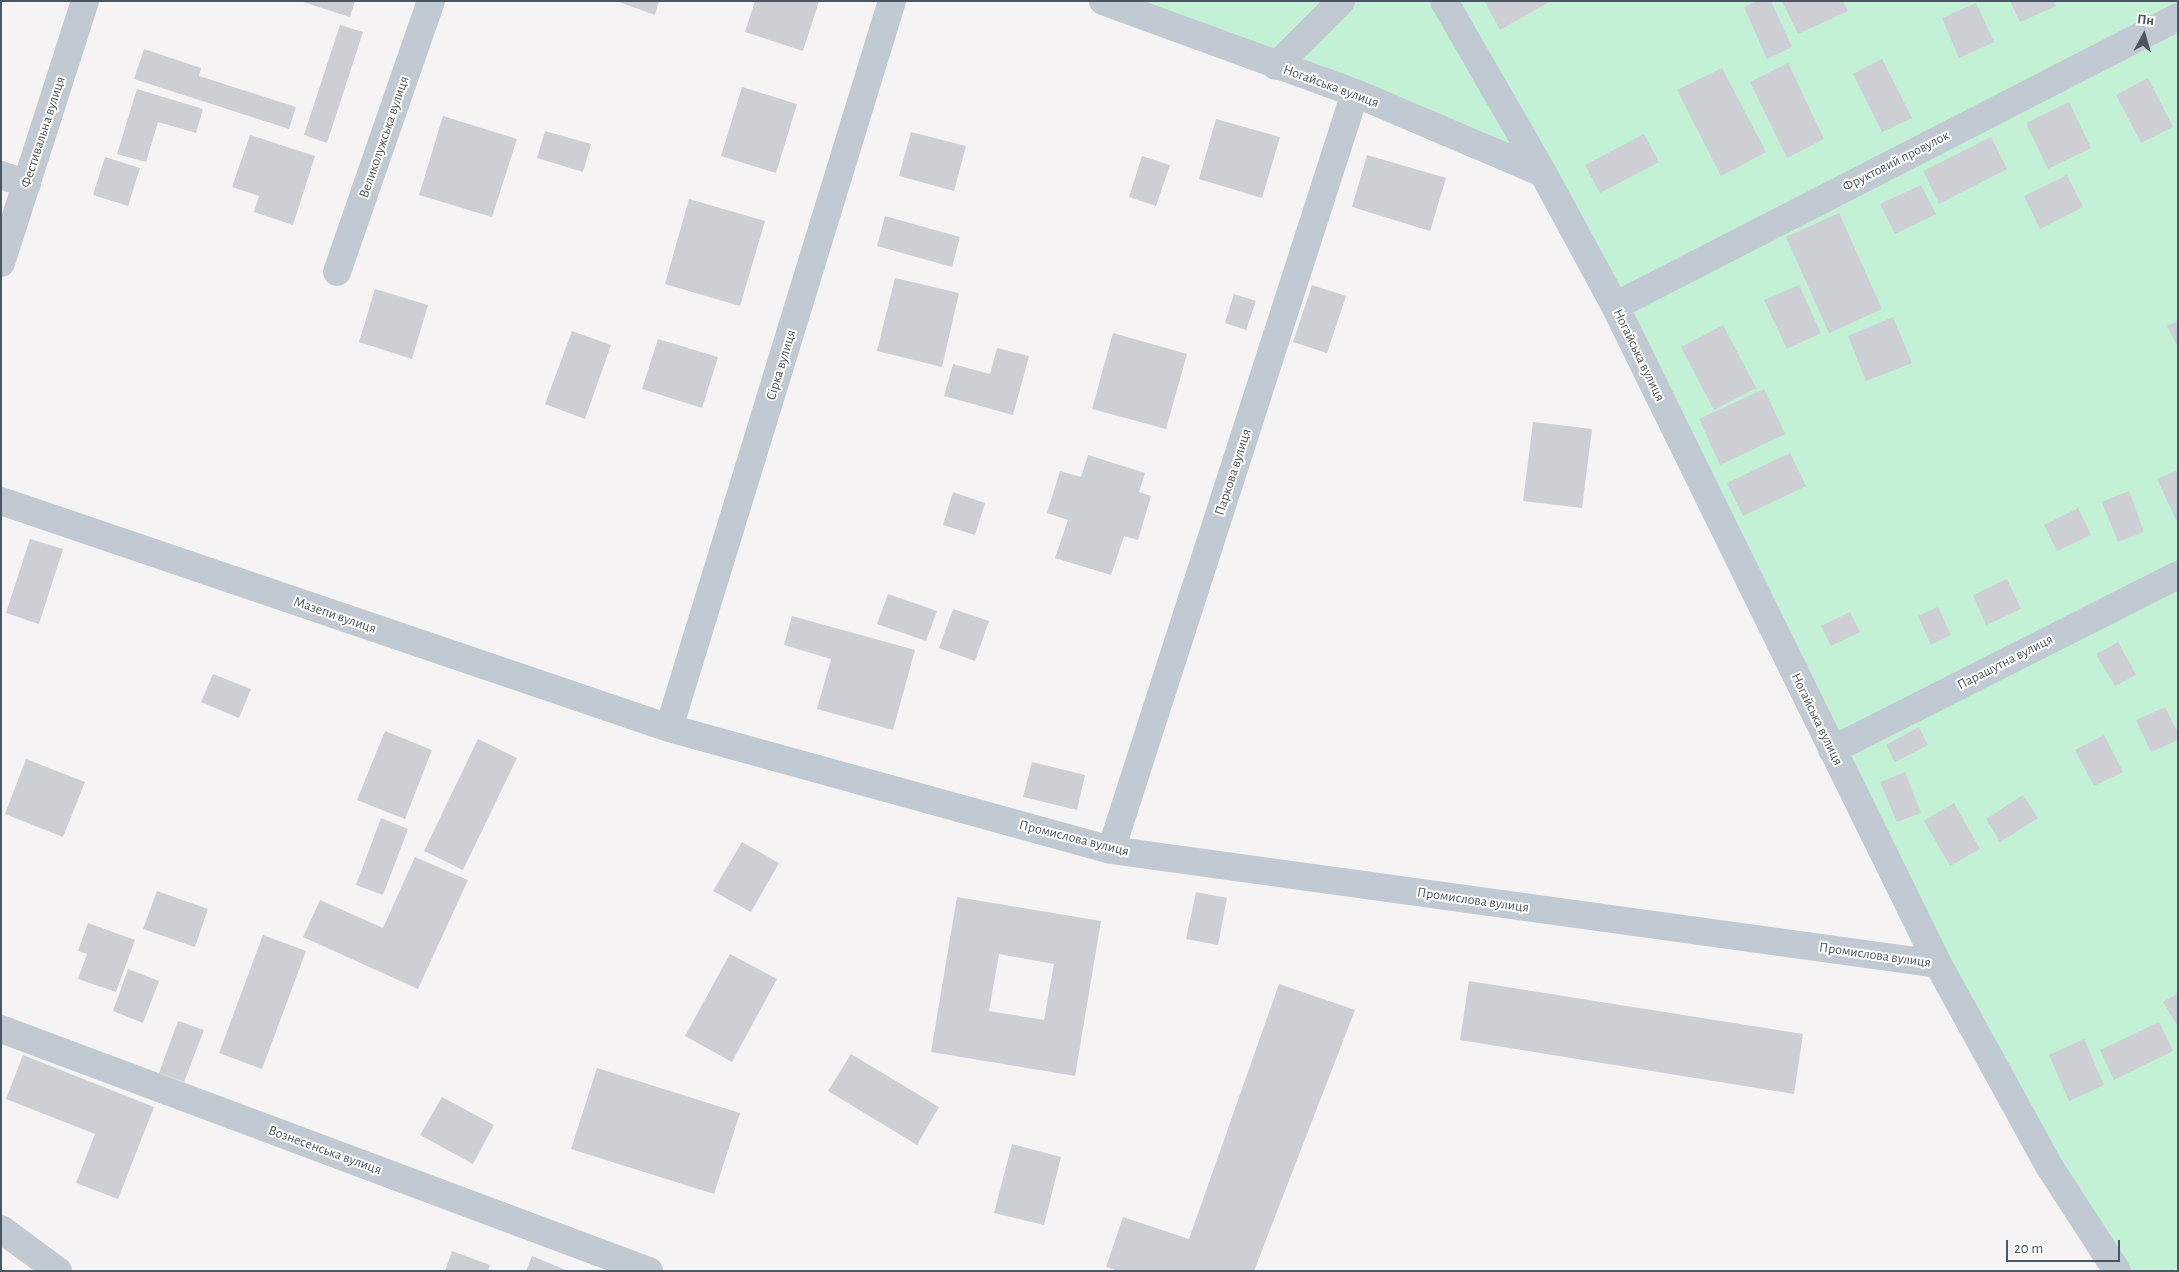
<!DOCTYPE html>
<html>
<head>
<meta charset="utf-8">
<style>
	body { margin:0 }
	#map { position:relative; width:2179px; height:1272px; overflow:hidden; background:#f5f3f3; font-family:"Alegreya Sans",sans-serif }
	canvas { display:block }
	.frame { position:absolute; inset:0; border:2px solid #4a5661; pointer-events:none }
	.north { position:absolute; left:2119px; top:10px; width:50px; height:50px; -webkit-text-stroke:4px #fff; paint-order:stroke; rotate:6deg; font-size:14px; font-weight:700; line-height:20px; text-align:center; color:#4a5661 }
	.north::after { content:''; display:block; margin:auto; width:18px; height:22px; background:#4a5661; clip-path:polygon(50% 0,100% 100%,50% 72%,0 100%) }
	.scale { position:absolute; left:2006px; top:1240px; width:114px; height:22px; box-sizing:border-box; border:2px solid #4a5661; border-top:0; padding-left:6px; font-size:15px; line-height:18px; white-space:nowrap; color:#4a5661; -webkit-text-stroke:4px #fff; paint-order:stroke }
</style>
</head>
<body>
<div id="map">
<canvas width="2179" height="1272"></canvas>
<div class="frame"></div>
<div class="north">Пн</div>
<div class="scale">20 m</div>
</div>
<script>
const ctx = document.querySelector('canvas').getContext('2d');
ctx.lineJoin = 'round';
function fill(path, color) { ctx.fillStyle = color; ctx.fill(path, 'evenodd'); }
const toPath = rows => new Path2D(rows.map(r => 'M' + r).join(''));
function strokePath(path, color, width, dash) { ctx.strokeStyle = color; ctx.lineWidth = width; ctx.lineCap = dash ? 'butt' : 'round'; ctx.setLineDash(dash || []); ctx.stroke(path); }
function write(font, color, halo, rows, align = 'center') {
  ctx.font = font + ' "Alegreya Sans",sans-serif'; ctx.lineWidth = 4; ctx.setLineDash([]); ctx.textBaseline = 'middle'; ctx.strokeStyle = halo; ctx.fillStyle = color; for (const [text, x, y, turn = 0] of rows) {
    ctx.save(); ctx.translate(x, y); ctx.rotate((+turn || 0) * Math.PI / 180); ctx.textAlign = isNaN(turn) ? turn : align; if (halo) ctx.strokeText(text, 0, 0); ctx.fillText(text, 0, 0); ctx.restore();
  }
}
fill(toPath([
	[1103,1,2178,1,2178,1268,2172,1271,2113,1271,2049,1166,1543,173]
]), '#c3f1d5');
fill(toPath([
	[300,1,355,1,350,17],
	[616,1,659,1,655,15],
	[755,1,819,1,803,51,745,32],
	[1487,1,1551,1,1500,30,1485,2],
	[1757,1,1771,1,1792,47,1767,59,1744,7],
	[1782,1,1843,1,1848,11,1798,34],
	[2010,1,2053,1,2056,6,2020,22],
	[1976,3,1994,42,1959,58,1942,18],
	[340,25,363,32,327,143,304,135],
	[144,49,201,68,199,76,296,107,289,129,134,79],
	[1882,59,1912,118,1882,132,1853,74],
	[1788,63,1824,139,1787,158,1750,82],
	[1722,68,1766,152,1721,176,1677,90],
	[2148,78,2173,127,2141,143,2116,95],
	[742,87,797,104,776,173,721,156],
	[137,89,203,109,196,133,158,122,146,162,117,154],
	[2069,102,2091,148,2048,169,2026,123],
	[443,116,517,139,492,217,419,195],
	[1216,119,1280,137,1262,198,1199,179],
	[545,131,591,144,583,172,537,158],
	[911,132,966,146,954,191,899,176],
	[1644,134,1659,162,1600,193,1585,165],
	[250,135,315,156,293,225,254,212,259,196,232,187],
	[1991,137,2007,169,1939,204,1923,171],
	[1367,155,1446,178,1430,231,1352,207],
	[1142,156,1170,165,1156,206,1129,197],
	[105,157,140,168,128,206,93,195],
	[2067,175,2083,207,2040,229,2024,196],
	[1921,185,1936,214,1895,234,1880,204],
	[689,199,765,221,740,306,665,284],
	[1839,213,1882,309,1829,333,1786,237],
	[885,216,960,237,952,267,877,246],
	[895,278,959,293,942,367,877,351],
	[1312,285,1346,296,1327,353,1293,342],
	[1799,285,1821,333,1787,349,1764,300],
	[375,289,428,305,412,359,359,342],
	[1234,294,1256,301,1246,330,1225,323],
	[1893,317,1912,363,1866,381,1848,336],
	[2178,321,2178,347,2167,326],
	[1723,325,1756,388,1714,410,1681,347],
	[572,331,611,345,585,419,545,404],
	[1113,333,1187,354,1166,429,1092,409],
	[658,339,718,357,702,408,642,389],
	[997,348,1029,356,1013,415,944,396,953,364,990,374],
	[1764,389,1785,434,1720,465,1699,419],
	[1533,422,1592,429,1582,508,1523,501],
	[1790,453,1806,486,1743,516,1727,483],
	[1088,455,1145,473,1139,492,1151,496,1138,540,1124,536,1111,575,1055,558,1068,520,1047,513,1060,471,1081,477],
	[2178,470,2178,524,2157,479],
	[2129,491,2144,532,2118,542,2102,502],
	[953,492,985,503,975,535,943,525],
	[2078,508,2091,535,2057,551,2044,525],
	[30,539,63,549,39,624,6,613],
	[2007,579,2021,609,1986,625,1973,595],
	[888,594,937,611,926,641,877,624],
	[1938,607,1951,635,1931,645,1918,616],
	[953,609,989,621,975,661,939,648],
	[1850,612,1860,632,1831,646,1821,626],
	[792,616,915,650,893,730,817,709,831,659,784,645],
	[2118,642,2136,675,2115,686,2096,654],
	[213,674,251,689,239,718,201,702],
	[2165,707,2178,733,2178,740,2151,752,2136,720],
	[1919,727,1928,745,1895,762,1886,745],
	[385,731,432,750,405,819,357,800],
	[2104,735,2123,772,2094,786,2075,750],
	[478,739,517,758,463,870,424,851],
	[26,759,85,782,63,837,5,814],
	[1032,762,1085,775,1077,810,1023,797],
	[1905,772,1921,813,1897,822,1880,782],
	[2023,795,2038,818,2000,842,1986,819],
	[1954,803,1980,849,1950,866,1924,821],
	[381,818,408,829,383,895,356,885],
	[742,842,779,863,751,912,713,891],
	[415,857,468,880,418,989,303,937,320,900,383,928],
	[157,891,208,909,195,947,143,929],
	[1196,892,1227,898,1218,945,1186,939],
	[957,897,1101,921,1075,1076,931,1052],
	[999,954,1054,964,1044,1020,989,1011],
	[88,923,135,940,116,992,78,979,87,954,78,951],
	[263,935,306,951,262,1069,219,1053],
	[730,954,777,979,732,1062,685,1036],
	[128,969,159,981,143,1023,113,1011],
	[1469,981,1803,1034,1794,1094,1460,1040],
	[1279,984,1355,1010,1254,1271,1118,1271,1106,1267,1123,1217,1189,1239],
	[2178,993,2178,1027,2163,1002],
	[178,1021,204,1030,184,1082,159,1073],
	[2159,1022,2173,1051,2114,1080,2100,1050],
	[2084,1039,2104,1085,2069,1101,2049,1055],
	[851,1054,939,1107,917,1145,828,1091],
	[23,1055,154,1107,118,1199,76,1183,95,1134,6,1099],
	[597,1068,740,1113,714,1194,571,1149],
	[442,1097,494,1125,473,1164,420,1135],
	[1012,1144,1061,1157,1044,1225,994,1213],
	[452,1251,490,1265,488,1271,445,1271],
	[532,1256,568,1271,526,1271]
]), '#cdcfd5');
strokePath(toPath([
	[1103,1,1355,93,1543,173,1615,306,1938,964,2049,1166,2117,1271],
	[1444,1,1543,173],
	[1276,66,1341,1],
	[1,175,27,184],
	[1,263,85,1],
	[337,272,431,1],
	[1615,306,2178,17],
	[1,501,669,728,1111,850,1938,964],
	[669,728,892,1],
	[1832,750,2178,575],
	[1111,850,1355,93],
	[1,1029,649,1271],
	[1,1229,58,1271]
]), '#c1cad2', 28);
write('14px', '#4a5661', '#fff', [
	["Ногайська вулиця",1331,86,20],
	["Фестивальна вулиця",43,132,-72],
	["Великолужська вулиця",384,137,-71],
	["Фруктовий провулок",1896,161,-27],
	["Ногайська вулиця",1639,355,64],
	["Сірка вулиця",781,365,-73],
	["Паркова вулиця",1233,472,-72],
	["Мазепи вулиця",335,615,19],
	["Парашутна вулиця",2005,662,-27],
	["Ногайська вулиця",1817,719,64],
	["Промислова вулиця",1074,838,14],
	["Промислова вулиця",1473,900,8],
	["Промислова вулиця",1875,955,8],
	["Вознесенська вулиця",325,1150,20]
]);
</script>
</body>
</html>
